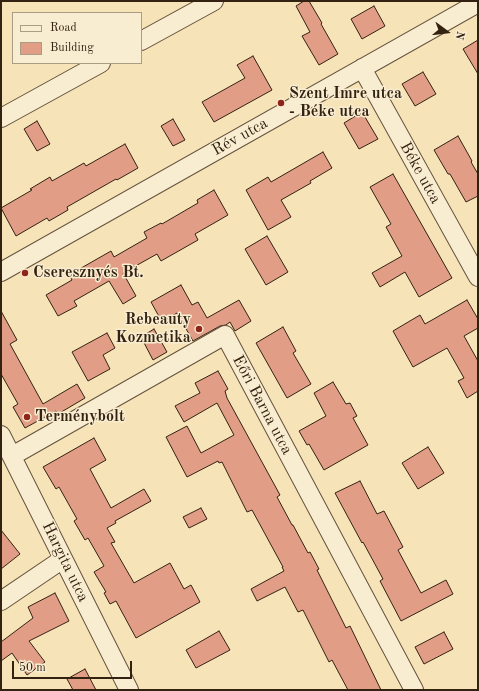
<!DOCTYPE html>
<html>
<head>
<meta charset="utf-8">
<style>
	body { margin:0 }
	#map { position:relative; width:479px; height:691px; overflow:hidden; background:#f6e3b8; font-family:"Old Standard TT",serif }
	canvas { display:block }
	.frame { position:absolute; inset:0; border:2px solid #332212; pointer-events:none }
	.legend { position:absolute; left:12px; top:12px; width:130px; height:52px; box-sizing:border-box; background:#f9edd1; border:1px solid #aa9c85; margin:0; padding:5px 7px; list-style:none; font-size:12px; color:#332212 }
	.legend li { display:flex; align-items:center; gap:8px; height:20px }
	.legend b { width:20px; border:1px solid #aa9c85 }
	.north { position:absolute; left:427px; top:12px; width:40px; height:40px; -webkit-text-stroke:3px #f9edd1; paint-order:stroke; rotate:105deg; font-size:11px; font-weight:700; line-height:16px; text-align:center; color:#332212 }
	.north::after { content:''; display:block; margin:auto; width:14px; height:18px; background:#332212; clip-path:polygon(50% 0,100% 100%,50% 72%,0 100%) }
	.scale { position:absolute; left:12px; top:661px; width:120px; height:18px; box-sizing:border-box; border:2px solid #332212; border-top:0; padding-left:5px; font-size:12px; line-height:14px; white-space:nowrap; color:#332212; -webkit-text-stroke:3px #f9edd1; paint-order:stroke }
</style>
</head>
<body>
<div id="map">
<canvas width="479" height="691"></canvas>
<div class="frame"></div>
<ul class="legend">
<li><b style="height:5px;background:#f9edd1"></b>Road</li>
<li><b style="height:11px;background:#e19d85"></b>Building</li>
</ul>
<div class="north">N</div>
<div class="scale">50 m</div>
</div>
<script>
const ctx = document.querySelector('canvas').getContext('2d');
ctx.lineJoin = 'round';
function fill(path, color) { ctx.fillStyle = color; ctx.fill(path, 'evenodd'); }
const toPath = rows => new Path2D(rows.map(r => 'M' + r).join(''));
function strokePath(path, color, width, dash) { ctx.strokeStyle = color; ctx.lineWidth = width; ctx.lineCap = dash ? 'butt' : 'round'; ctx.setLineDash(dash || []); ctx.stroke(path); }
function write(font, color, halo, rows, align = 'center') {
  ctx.font = font + ' "Old Standard TT",serif'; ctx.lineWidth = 3; ctx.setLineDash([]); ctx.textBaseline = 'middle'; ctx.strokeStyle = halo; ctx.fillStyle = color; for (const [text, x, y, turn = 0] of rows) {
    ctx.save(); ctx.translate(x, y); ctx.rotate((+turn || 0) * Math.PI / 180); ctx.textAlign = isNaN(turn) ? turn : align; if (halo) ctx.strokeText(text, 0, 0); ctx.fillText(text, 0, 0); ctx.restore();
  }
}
const building = toPath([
	[304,1,309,1,322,23,321,24,338,54,319,65,302,36,310,32,296,6,304,1],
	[374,6,385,26,362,39,351,19,374,6],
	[478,40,478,74,463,49,478,40],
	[253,56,272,90,214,122,202,102,245,78,237,65,253,56],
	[423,72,436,94,415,106,402,84,423,72],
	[362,112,378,139,359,149,344,123,362,112],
	[173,119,185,140,173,146,161,126,173,119],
	[37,121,50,144,37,151,24,129,37,121],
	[458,136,472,161,471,162,478,174,478,196,466,202,450,174,448,174,434,150,458,136],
	[125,144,138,168,117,180,116,179,67,207,68,210,49,221,47,218,16,236,1,208,32,190,30,189,50,177,52,181,84,163,86,166,125,144],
	[323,152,332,168,310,181,311,183,281,200,291,217,268,230,246,190,268,177,271,182,323,152],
	[393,174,452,278,419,297,405,272,380,287,372,273,402,256,386,227,391,224,370,187,393,174],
	[214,190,228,215,195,234,198,240,161,261,157,254,123,273,136,296,123,304,109,281,74,301,77,306,58,316,46,295,72,280,69,275,111,251,114,257,147,238,144,232,161,223,162,224,198,203,197,200,214,190],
	[267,236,288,272,266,285,245,249,267,236],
	[181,285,192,305,198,302,207,318,239,300,251,321,235,331,230,322,226,325,220,326,193,341,177,313,162,322,151,302,181,285],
	[467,300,478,319,478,328,464,336,478,361,478,391,467,398,458,381,464,378,447,348,413,367,393,331,420,315,425,324,467,300],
	[1,311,17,340,10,344,43,404,77,384,85,398,58,414,56,411,25,428,13,407,18,404,1,374,1,311],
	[283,327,296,351,293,353,311,384,287,398,256,343,283,327],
	[154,329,167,352,153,360,141,337,154,329],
	[107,333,115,348,103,355,110,369,88,381,72,352,107,333],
	[218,371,228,389,225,391,227,398,280,495,277,497,292,525,293,525,308,553,310,552,319,569,317,570,346,628,350,626,381,690,348,690,332,660,329,662,303,610,298,612,285,587,257,601,251,589,284,571,282,567,283,567,252,510,247,512,222,462,219,463,218,461,187,477,166,437,187,426,201,453,234,435,217,403,184,422,175,406,200,393,195,383,218,371],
	[333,382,346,404,350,403,357,416,353,418,368,445,324,470,309,444,307,445,299,431,326,416,314,393,333,382],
	[94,438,106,460,90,469,111,508,144,489,151,501,115,521,116,523,107,528,115,542,111,543,134,583,170,563,184,589,191,585,200,602,136,638,116,601,110,604,104,593,106,592,94,572,104,566,88,538,85,540,74,521,77,519,59,487,56,489,43,467,94,438],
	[428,447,444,473,418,489,402,463,428,447],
	[360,481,377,514,384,511,403,547,398,550,421,593,446,580,453,594,401,621,380,581,383,579,363,542,362,543,335,493,360,481],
	[201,508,207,519,189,528,183,517,201,508],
	[1,530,20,554,1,569,1,530],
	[55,593,69,621,29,641,45,662,27,675,12,653,1,661,1,642,33,618,28,607,55,593],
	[219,631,230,650,196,668,186,650,219,631],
	[444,632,453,649,424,664,415,647,444,632],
	[85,669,96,690,73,690,67,679,85,669]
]);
fill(building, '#e19d85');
strokePath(building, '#332212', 1);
const street = toPath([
	[141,41,214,1],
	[362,68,478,277],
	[1,118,101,63],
	[1,272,478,3],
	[1,435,129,690],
	[12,456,225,335,414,690],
	[1,601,63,559]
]);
strokePath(street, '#64523c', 20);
strokePath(street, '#f9edd1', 18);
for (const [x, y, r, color] of [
	[281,103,4,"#8f2418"],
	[25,273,4,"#8f2418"],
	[199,329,4,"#8f2418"],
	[27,417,4,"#8f2418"]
]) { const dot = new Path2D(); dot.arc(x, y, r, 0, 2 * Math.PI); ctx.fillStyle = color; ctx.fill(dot); strokePath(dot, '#f9edd1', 1.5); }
write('bold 16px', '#332212', '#f9edd1', [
	["Szent Imre utca",289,94],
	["- Béke utca",289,112],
	["Cseresznyés Bt.",33,273],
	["Rebeauty",191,320,"right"],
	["Kozmetika",191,338,"right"],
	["Terménybolt",35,417]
], 'left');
write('16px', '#332212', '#f9edd1', [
	["Rév utca",240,137,-29],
	["Béke utca",420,173,61],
	["Eőri Barna utca",262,405,62],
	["Hargita utca",65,562,64]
]);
</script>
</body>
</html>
